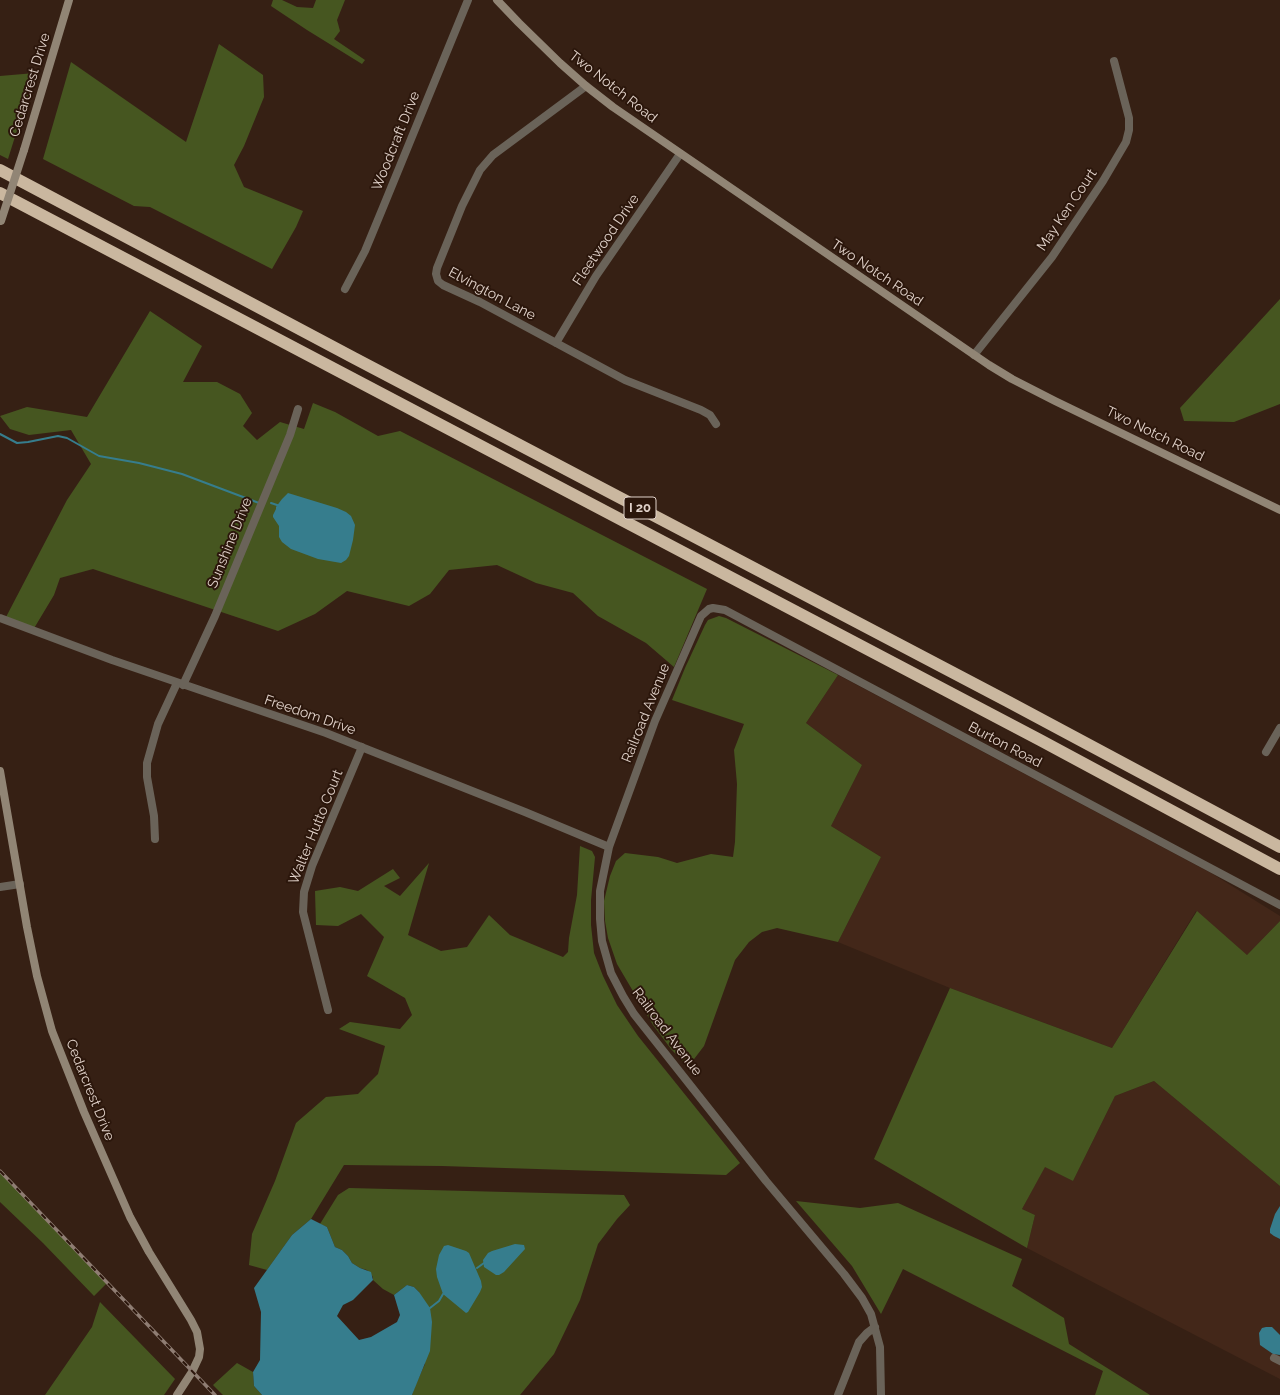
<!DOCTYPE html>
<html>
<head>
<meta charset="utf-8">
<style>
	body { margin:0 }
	canvas { display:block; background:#362014 }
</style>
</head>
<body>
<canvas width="1280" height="1395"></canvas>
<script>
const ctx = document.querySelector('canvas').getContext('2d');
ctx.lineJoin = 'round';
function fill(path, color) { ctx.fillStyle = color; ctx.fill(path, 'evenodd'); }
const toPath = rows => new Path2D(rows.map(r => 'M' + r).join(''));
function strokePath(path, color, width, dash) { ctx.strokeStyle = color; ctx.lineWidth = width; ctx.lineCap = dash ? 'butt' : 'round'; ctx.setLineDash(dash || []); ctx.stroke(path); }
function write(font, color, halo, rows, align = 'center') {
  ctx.font = font + ' Raleway,sans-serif'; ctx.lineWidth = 4; ctx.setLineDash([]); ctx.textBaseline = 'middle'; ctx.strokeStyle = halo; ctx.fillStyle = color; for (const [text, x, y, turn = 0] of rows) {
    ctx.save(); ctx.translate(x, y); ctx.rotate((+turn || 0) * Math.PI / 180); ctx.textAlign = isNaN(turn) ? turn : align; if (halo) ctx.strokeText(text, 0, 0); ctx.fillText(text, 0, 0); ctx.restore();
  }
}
fill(toPath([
	[838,675,1211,873,1280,916,1280,921,1247,955,1196,911,1112,1048,950,988,838,942,881,857,831,826,862,765,806,723],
	[1154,1081,1280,1186,1280,1379,1027,1248,1035,1215,1022,1209,1045,1166,1073,1181,1115,1096]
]), '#432719');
fill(toPath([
	[273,0,282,0,297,7,313,8,316,0,345,0,337,20,340,31,334,39,365,60,362,64,307,30,271,6],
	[219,44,263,75,264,97,244,146,234,165,244,187,303,211,296,227,272,269,150,207,134,206,43,159,71,62,186,142],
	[35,73,8,159,0,155,0,76],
	[1280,299,1280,404,1234,422,1184,421,1180,408],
	[150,311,202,346,183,382,217,382,240,394,252,413,243,426,257,440,280,422,304,429,313,403,335,412,378,436,400,431,707,589,674,667,646,643,598,616,573,593,536,583,497,565,449,570,430,594,409,606,347,591,315,614,278,631,93,569,60,578,54,595,33,630,5,619,67,500,91,464,71,430,29,435,10,429,0,416,27,407,87,417],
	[719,616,726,618,838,675,806,723,862,765,831,826,881,857,838,942,777,928,762,932,749,942,735,960,704,1046,688,1067,671,1049,653,1025,617,964,608,938,605,921,604,901,610,876,616,861,625,853,658,857,677,863,711,854,733,857,735,842,737,784,734,750,744,724,672,700,685,668,705,625,708,620],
	[580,846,592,851,595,857,591,900,591,925,594,953,603,976,617,1005,638,1036,740,1163,726,1175,442,1166,344,1165,311,1219,292,1235,267,1270,249,1265,252,1234,275,1181,296,1123,326,1097,358,1094,378,1074,385,1046,339,1029,350,1022,400,1029,412,1015,405,998,367,976,384,937,361,914,338,926,316,925,315,891,340,887,358,891,393,869,400,878,384,886,400,896,429,863,408,935,441,951,467,947,489,915,510,935,563,957,568,952,569,938,577,895],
	[1197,911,1247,955,1280,921,1280,1186,1154,1081,1115,1096,1073,1181,1045,1167,1022,1209,1035,1215,1027,1248,874,1159,950,988,1112,1048],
	[0,1171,107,1283,94,1296,43,1243,0,1202],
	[349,1188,624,1195,630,1205,617,1219,598,1244,580,1300,554,1354,520,1395,412,1395,415,1386,425,1364,419,1292,414,1287,407,1285,394,1295,383,1289,373,1280,373,1277,367,1270,360,1268,352,1263,348,1256,342,1250,335,1247,327,1227,320,1224,338,1195],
	[796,1201,860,1208,898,1203,1022,1259,1012,1286,1064,1318,1069,1344,1150,1395,1095,1395,1103,1371,903,1269,881,1314,852,1266],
	[100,1302,175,1379,164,1395,45,1395,92,1327],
	[237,1363,253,1372,254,1386,262,1395,223,1395,213,1385]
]), '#465620');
fill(toPath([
	[288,493,337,508,346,512,351,516,355,525,353,540,349,556,346,560,341,563,318,559,291,549,282,542,279,537,279,526,273,517,273,515,276,509,276,507,282,499],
	[1280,1206,1280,1239,1274,1236,1270,1233,1270,1229,1275,1214],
	[311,1219,327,1227,335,1247,342,1250,348,1256,352,1263,360,1268,371,1272,373,1280,353,1300,343,1305,337,1316,359,1340,371,1337,397,1322,400,1315,394,1295,407,1285,414,1287,419,1292,430,1308,432,1322,430,1351,412,1395,262,1395,254,1386,253,1372,260,1360,261,1312,254,1288,292,1235],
	[515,1244,524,1245,525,1249,504,1272,499,1275,496,1275,484,1267,483,1260,488,1253,492,1251],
	[448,1245,466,1251,469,1253,481,1281,482,1287,480,1292,468,1312,466,1313,443,1294,437,1277,436,1269,439,1255,444,1246],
	[1266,1327,1272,1327,1280,1335,1280,1355,1273,1354,1260,1345,1259,1333,1262,1328]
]), '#367d8d');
strokePath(toPath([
	[0,434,17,443,28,442,58,436,67,438,99,456,139,463,182,474,259,503],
	[271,503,280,506],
	[477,1268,484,1263],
	[430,1308,439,1301,443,1294]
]), '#367d8d', 2);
strokePath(toPath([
	[586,86,493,155,480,170,462,206,437,268,436,274,438,281,443,285,480,302,625,380,701,410,710,415,716,424],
	[345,289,365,251,384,205,468,0],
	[556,343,596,276,680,154],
	[974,355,1052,257,1103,181,1126,142,1129,130,1129,118,1114,61],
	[0,618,112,660,326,733,525,812,609,847],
	[183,685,215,616,290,435,298,409],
	[1266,752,1280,728],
	[155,839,154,816,147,777,147,763,158,724,177,683],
	[0,887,20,884],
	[328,1010,303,912,304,892,312,866,362,747],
	[1274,1358,1280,1361],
	[838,1395,859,1342,867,1333,875,1327],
	[881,1395,880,1347,871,1314,862,1298,844,1274,766,1181,634,1014,623,996,611,973,602,941,600,919,600,891,609,847,655,721,701,616,709,609,713,608,725,610,1280,905]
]), '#6a6359', 8);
strokePath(toPath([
	[497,0,519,23,560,63,586,86,613,107,989,365,1012,379,1055,401,1280,510],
	[24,150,69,0],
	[0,771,27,927,37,976,52,1031,84,1112,130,1217,149,1252,191,1320,197,1332,200,1349,199,1357,192,1372,177,1395]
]), '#918575', 8);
strokePath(toPath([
	[0,170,354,358,1007,701,1280,847],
	[0,193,1040,740,1280,869]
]), '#cab79f', 12);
const rail = toPath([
	[0,1171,215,1395]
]);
strokePath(rail, '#8f7d73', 3.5);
strokePath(rail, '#2b160b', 2, [6]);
strokePath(toPath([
	[1,221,24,150]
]), '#918575', 8);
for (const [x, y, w] of [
	[640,508,32]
]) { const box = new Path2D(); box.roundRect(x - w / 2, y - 11, w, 22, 3); ctx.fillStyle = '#2b160b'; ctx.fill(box); strokePath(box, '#e1d2ca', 1); }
write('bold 13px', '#e1d2ca', null, [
	["I 20",640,508]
]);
write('14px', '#e1d2ca', '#2b160b', [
	["Cedarcrest Drive",30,85,-73],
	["Two Notch Road",613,87,38],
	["Woodcraft Drive",396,141,-68],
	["May Ken Court",1067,210,-56],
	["Fleetwood Drive",606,240,-56],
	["Two Notch Road",877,273,34],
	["Elvington Lane",492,294,28],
	["Two Notch Road",1155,434,26],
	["Sunshine Drive",230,543,-68],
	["Railroad Avenue",646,713,-68],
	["Freedom Drive",310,715,19],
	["Burton Road",1005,745,28],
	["Walter Hutto Court",316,827,-68],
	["Railroad Avenue",667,1032,53],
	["Cedarcrest Drive",90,1090,68]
]);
</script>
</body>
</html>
